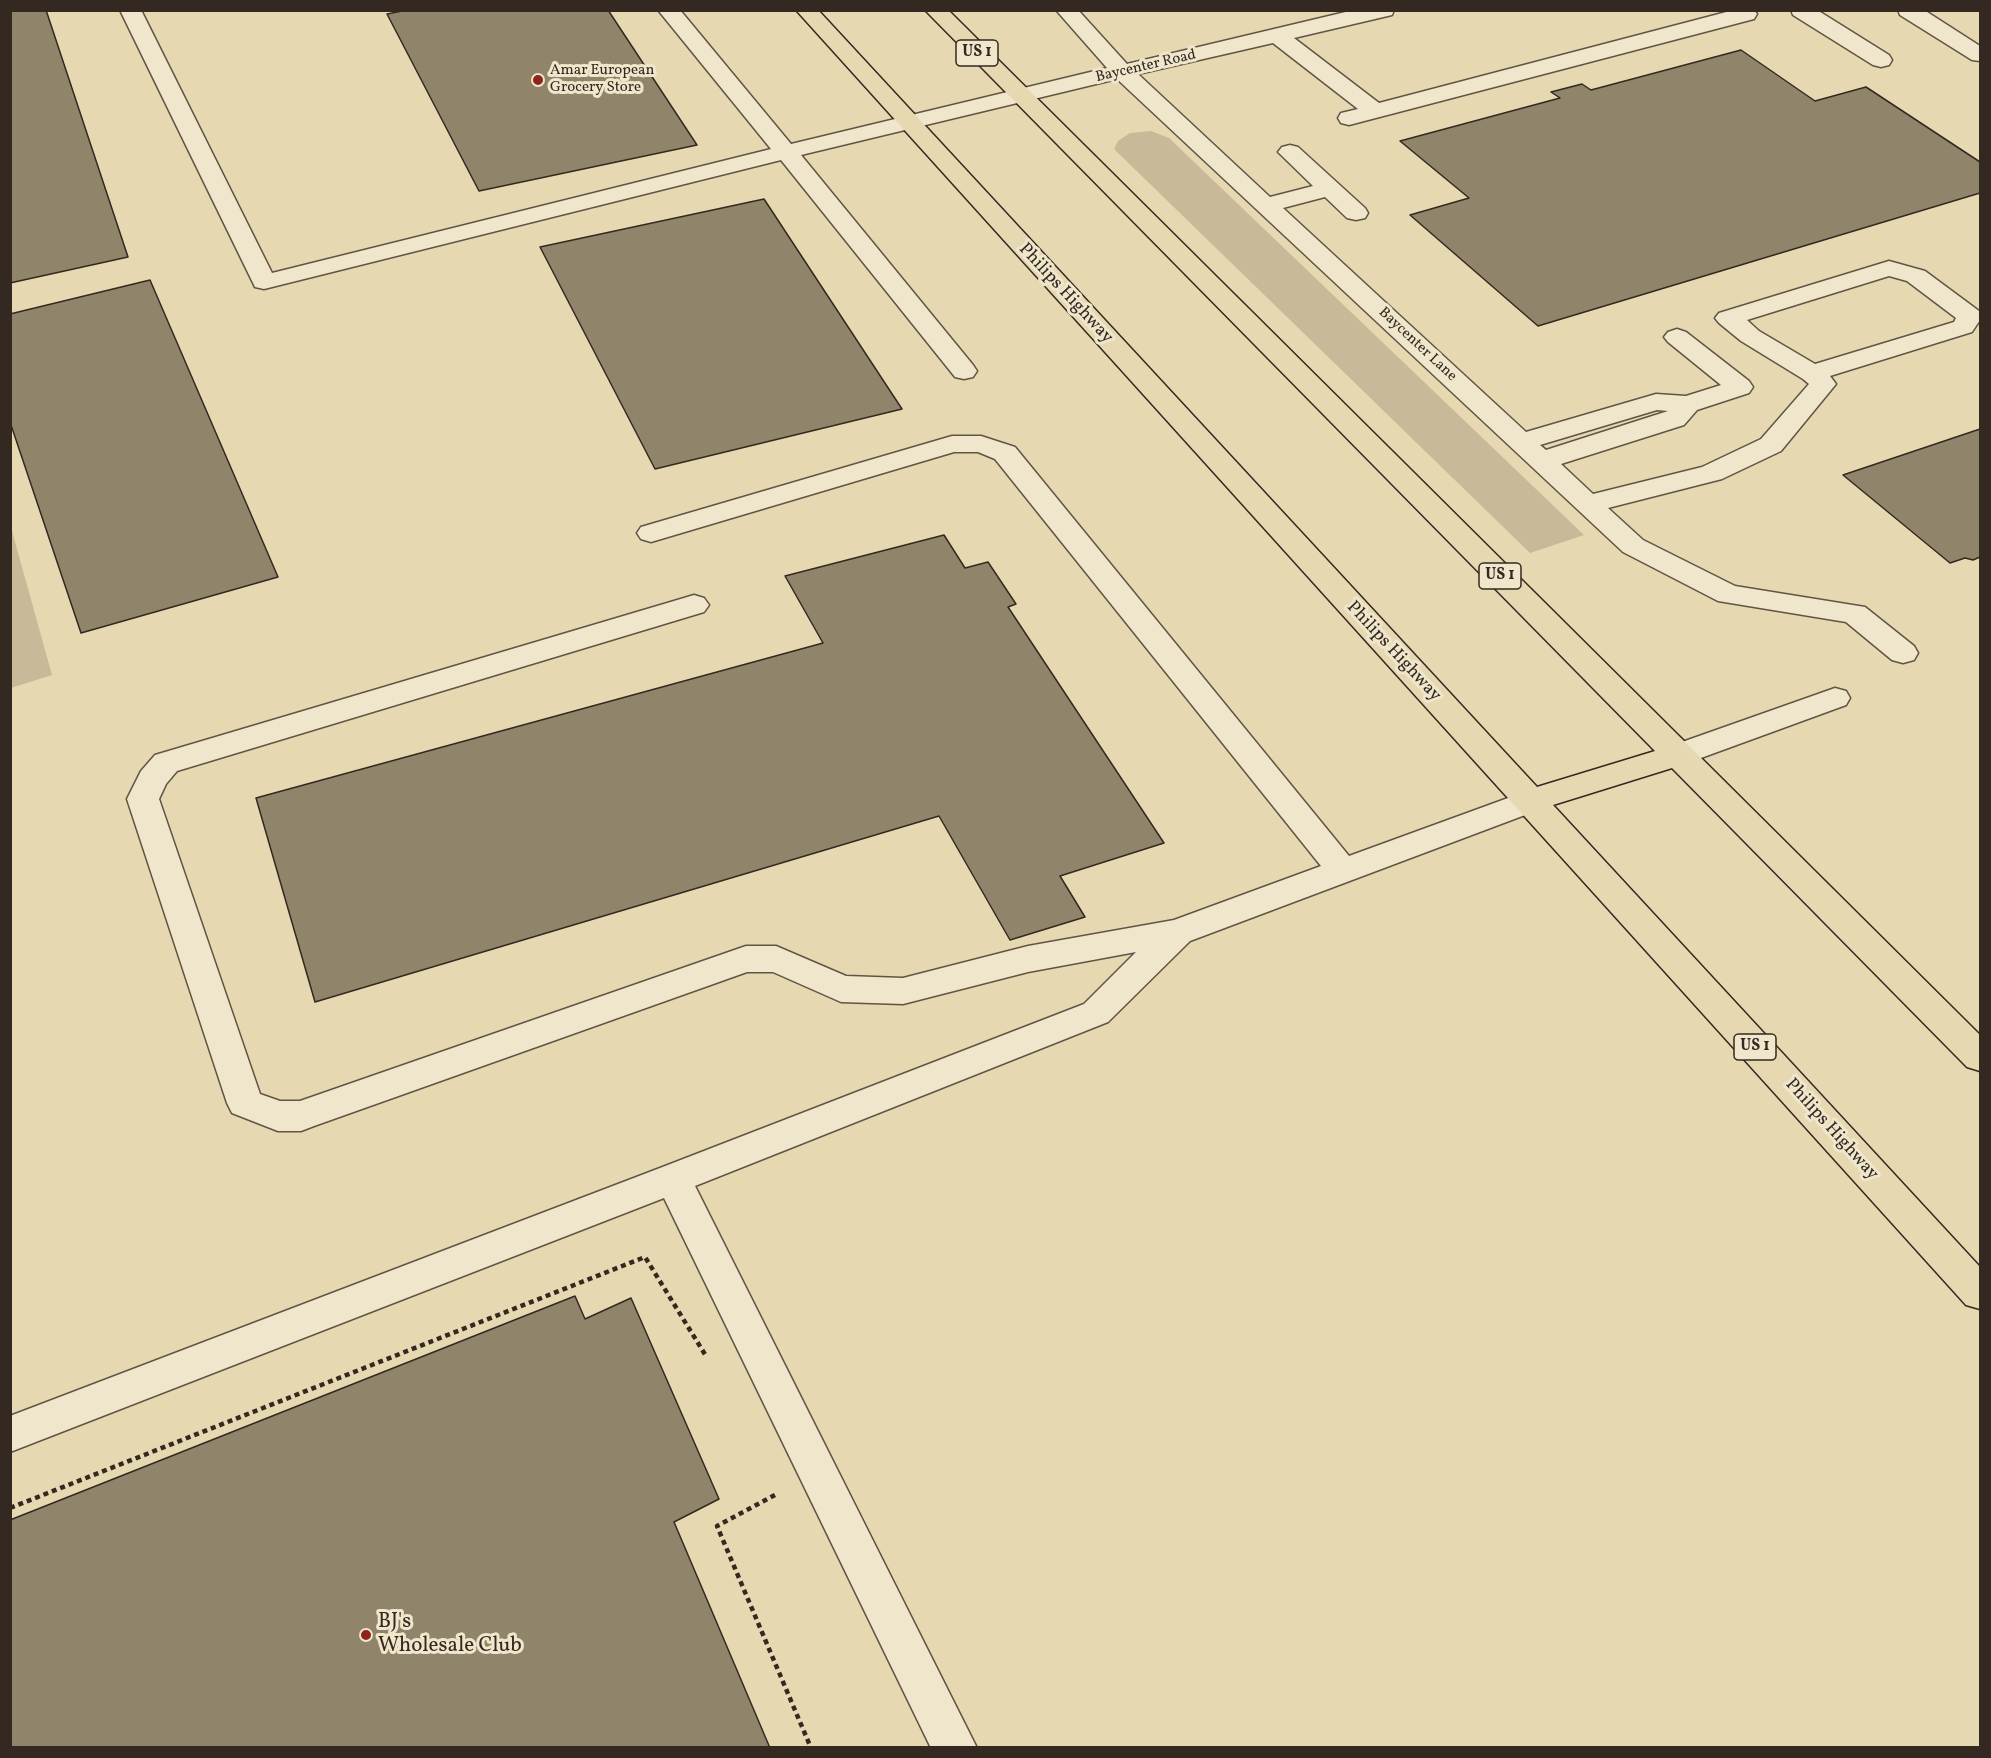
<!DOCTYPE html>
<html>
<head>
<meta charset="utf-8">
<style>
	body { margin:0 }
	#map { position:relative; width:1991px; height:1758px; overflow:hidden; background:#e6d8b0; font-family:Vollkorn,serif }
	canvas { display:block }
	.frame { position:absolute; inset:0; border:12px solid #332920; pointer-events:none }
</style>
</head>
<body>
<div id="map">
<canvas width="1991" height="1758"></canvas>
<div class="frame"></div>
</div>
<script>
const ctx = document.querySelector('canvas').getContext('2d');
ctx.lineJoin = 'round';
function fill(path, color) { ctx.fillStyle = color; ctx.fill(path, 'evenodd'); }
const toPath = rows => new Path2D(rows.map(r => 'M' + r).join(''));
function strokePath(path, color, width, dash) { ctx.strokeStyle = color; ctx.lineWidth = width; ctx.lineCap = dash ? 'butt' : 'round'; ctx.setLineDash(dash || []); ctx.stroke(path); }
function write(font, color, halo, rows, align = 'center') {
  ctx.font = font + ' Vollkorn,serif'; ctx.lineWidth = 6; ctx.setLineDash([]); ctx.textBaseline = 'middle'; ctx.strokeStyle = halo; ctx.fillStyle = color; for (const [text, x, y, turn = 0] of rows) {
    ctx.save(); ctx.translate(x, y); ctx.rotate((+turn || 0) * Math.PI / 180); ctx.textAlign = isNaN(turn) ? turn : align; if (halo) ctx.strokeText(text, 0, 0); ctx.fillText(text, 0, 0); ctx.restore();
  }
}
fill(toPath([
	[1151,131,1169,138,1584,535,1530,553,1114,149,1118,141,1130,133],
	[10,524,52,675,11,688,10,688]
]), '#c8ba98');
const building = toPath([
	[10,10,46,10,128,257,10,283,10,10],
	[407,10,608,10,697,145,479,191,387,14,407,10],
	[1741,50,1815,101,1866,87,1980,162,1980,193,1538,326,1410,215,1469,198,1400,141,1560,98,1551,92,1582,84,1591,90,1741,50],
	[764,199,902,409,655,469,540,247,764,199],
	[150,280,278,577,81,633,10,422,10,314,150,280],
	[1980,429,1980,557,1973,560,1965,558,1950,563,1843,475,1980,429],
	[944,535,965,568,988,562,1016,604,1008,607,1164,843,1060,876,1085,917,1010,940,939,816,315,1002,256,798,823,643,785,576,944,535],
	[575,1296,585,1319,631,1298,719,1499,674,1522,770,1748,10,1748,10,1520,575,1296]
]);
fill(building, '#90846b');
strokePath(building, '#332920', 1.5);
const minor = toPath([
	[120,10,141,10,272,273,771,149,658,10,680,10,791,144,1107,68,1056,10,1078,10,1127,64,1354,10,1394,10,1392,15,1294,38,1379,103,1734,10,1754,10,1757,14,1754,19,1349,125,1341,123,1338,118,1341,113,1358,109,1273,43,1138,74,1270,197,1313,186,1278,152,1282,147,1290,145,1298,147,1365,208,1368,213,1365,218,1356,220,1347,218,1325,197,1283,208,1526,432,1656,394,1686,396,1721,385,1668,342,1664,337,1668,332,1677,329,1686,332,1749,381,1753,387,1749,393,1697,410,1684,425,1561,464,1593,494,1702,467,1761,439,1809,384,1803,379,1741,341,1719,323,1715,318,1719,313,1889,261,1925,271,1979,311,1980,320,1972,332,1830,376,1836,384,1781,451,1722,479,1608,508,1643,540,1735,586,1865,607,1914,646,1918,653,1914,660,1903,663,1892,660,1846,622,1718,601,1623,552,1117,79,801,155,973,365,977,371,973,377,964,379,955,377,781,160,264,289,255,287,120,10],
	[1889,276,1907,281,1956,318,1954,322,1815,364,1759,331,1747,320,1889,276],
	[1657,410,1668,411,1546,450,1540,445,1657,410],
	[1791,10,1817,10,1889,55,1892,60,1889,65,1881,67,1873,65,1793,15,1791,10],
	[1898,10,1924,10,1980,46,1980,61,1972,60,1900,15,1898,10],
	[952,436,981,436,1015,447,1349,856,1530,790,1541,793,1546,801,1541,809,1190,941,1108,1022,695,1186,977,1748,931,1748,664,1198,10,1452,10,1416,660,1168,1084,1004,1136,952,1028,972,903,1004,841,1002,773,972,747,972,314,1126,301,1131,278,1131,232,1113,227,1103,127,799,141,771,155,755,684,598,694,595,704,598,709,605,704,612,177,771,166,784,159,799,260,1094,280,1101,300,1101,746,946,776,946,846,976,903,978,1028,946,1174,920,1321,866,995,459,978,452,954,452,651,542,641,539,637,533,641,527,952,436],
	[1835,688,1846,691,1850,698,1846,705,1679,766,1668,763,1663,755,1668,747,1835,688]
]);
const major = toPath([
	[796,10,818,10,1537,787,1655,751,925,10,948,10,1980,1035,1980,1071,1967,1067,1672,768,1553,805,1980,1267,1980,1309,1966,1305,796,10]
]);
strokePath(minor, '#605544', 3);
strokePath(major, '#332920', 3);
strokePath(toPath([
	[775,1495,717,1526,811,1748],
	[10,1508,645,1257,706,1356]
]), '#332920', 4.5, [5, 4]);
fill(minor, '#efe6cc');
fill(major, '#e6d8b0');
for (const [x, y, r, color] of [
	[538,80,6,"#8f2418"],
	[366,1635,6,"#8f2418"]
]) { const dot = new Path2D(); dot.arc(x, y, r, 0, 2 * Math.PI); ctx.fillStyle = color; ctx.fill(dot); strokePath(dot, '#efe6cc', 2); }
write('15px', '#332920', '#efe6cc', [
	["Baycenter Road",1146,67,-13],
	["Baycenter Lane",1417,345,43]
]);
write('15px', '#332920', '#efe6cc', [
	["Amar European",550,71],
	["Grocery Store",550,88]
], 'left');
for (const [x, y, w] of [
	[977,53,42],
	[1500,576,42],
	[1755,1047,42]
]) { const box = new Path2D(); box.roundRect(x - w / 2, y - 13, w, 26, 4.5); ctx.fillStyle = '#efe6cc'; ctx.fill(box); strokePath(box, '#332920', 1.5); }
write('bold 16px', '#332920', null, [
	["US 1",977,53],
	["US 1",1500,576],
	["US 1",1755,1047]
]);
write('18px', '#332920', '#efe6cc', [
	["Philips Highway",1065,294,47],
	["Philips Highway",1393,652,47],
	["Philips Highway",1831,1130,48]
]);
write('21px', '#332920', '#efe6cc', [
	["BJ's",378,1623],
	["Wholesale Club",378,1647]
], 'left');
</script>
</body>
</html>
